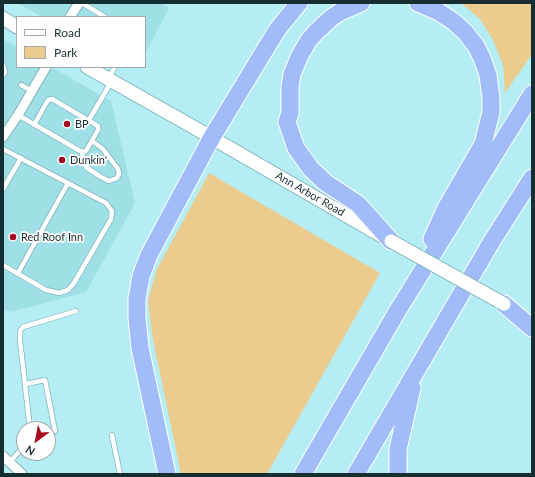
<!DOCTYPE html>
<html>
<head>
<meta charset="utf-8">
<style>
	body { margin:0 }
	#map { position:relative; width:535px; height:477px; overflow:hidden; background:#b4edf3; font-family:Lato,sans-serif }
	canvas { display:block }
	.frame { position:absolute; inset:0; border:4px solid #172e30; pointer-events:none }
	.legend { position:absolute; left:16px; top:16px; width:130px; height:52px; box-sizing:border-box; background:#fff; border:1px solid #a2abac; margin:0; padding:5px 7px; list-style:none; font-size:12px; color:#172e30 }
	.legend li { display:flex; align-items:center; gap:8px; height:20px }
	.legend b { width:20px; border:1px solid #a2abac }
	.north { position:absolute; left:16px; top:421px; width:40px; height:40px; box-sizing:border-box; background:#fff; border:1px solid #a2abac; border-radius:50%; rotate:212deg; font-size:11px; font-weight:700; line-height:16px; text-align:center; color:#172e30 }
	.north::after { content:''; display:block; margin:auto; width:14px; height:18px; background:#a50c1e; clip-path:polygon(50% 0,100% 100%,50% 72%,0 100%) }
</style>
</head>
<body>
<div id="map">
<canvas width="535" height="477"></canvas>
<div class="frame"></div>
<ul class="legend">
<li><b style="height:5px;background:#fff"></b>Road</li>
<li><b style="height:11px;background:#eccc8e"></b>Park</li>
</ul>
<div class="north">N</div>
</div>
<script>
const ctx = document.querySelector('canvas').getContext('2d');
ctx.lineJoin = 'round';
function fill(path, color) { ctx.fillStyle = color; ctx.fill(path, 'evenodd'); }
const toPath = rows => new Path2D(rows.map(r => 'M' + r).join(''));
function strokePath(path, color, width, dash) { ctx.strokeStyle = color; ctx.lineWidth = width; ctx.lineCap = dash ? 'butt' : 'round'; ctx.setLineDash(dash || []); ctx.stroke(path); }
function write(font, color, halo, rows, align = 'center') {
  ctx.font = font + ' Lato,sans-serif'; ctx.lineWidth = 3.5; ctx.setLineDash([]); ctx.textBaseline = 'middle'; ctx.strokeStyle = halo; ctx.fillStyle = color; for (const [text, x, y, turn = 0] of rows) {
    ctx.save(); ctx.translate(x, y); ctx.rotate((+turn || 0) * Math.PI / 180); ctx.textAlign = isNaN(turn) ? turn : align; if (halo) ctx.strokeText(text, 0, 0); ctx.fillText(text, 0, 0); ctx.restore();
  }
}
fill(toPath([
	[18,3,161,3,169,8,145,54,145,17,42,17],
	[3,39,17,47,17,67,51,67,111,101,135,203,86,292,10,312,3,308]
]), '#9ee0e6');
fill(toPath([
	[461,3,532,3,532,54,505,93,503,65,493,40,480,19],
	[209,173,380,273,267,474,181,474,152,335,148,300,157,269]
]), '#eccc8e');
const lane = toPath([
	[82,3,105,17],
	[3,65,5,72,3,75],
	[109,77,115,67],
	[21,85,32,91],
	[18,115,68,144,82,152,86,151,98,130,98,126,52,99,48,100,34,125],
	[89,120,111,82],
	[3,149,106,203,112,211,111,219,74,283,68,290,59,293,46,290,3,265],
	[82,152,84,163,87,168,101,177,109,181,117,178,119,174,118,169,103,149,92,141],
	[3,189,21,158],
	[18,273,68,183],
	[26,384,45,380,55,431,48,433],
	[30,429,20,340,20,331,23,327,76,311],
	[112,435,120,474],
	[10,462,24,446]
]);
const street = toPath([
	[70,17,79,3],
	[3,137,18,115,46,67],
	[3,456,22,474]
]);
const secondary = toPath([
	[3,18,17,27],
	[87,67,195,128,382,236]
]);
const highway = toPath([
	[361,3,340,12,331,18,316,32,309,40,300,55,292,74,290,87,290,113,287,122,296,148,311,169,326,183,358,204,391,241],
	[418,3,439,12,454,22,465,32,476,46,482,58,488,75,491,98,491,112,483,144,446,208,432,239],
	[504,304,532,328],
	[167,474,140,348,137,318,137,299,141,276,149,255,212,137,277,30,299,3],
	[303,474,398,310,532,94],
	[356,474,492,241,532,178],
	[398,474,398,449,412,388]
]);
strokePath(lane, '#7db4b9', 6);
strokePath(street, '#7db4b9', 11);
strokePath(secondary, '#7db4b9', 15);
strokePath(highway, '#fff', 19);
strokePath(lane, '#fff', 4.5);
strokePath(street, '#fff', 9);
strokePath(secondary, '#fff', 13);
strokePath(highway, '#a0bdf9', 17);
const secondaryBridge = toPath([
	[391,241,504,304]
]);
strokePath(secondaryBridge, '#7db4b9', 15, []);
strokePath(secondaryBridge, '#fff', 13);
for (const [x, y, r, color] of [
	[67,124,4,"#a50c1e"],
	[62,160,4,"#a50c1e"],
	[13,237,4,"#a50c1e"]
]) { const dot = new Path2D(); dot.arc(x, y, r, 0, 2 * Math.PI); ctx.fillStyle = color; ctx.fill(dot); strokePath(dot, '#fff', 1.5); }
write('11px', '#172e30', '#fff', [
	["BP",75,124],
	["Dunkin'",70,160],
	["Red Roof Inn",21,237]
], 'left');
write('11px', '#172e30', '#fff', [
	["Ann Arbor Road",310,194,30]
]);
</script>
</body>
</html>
